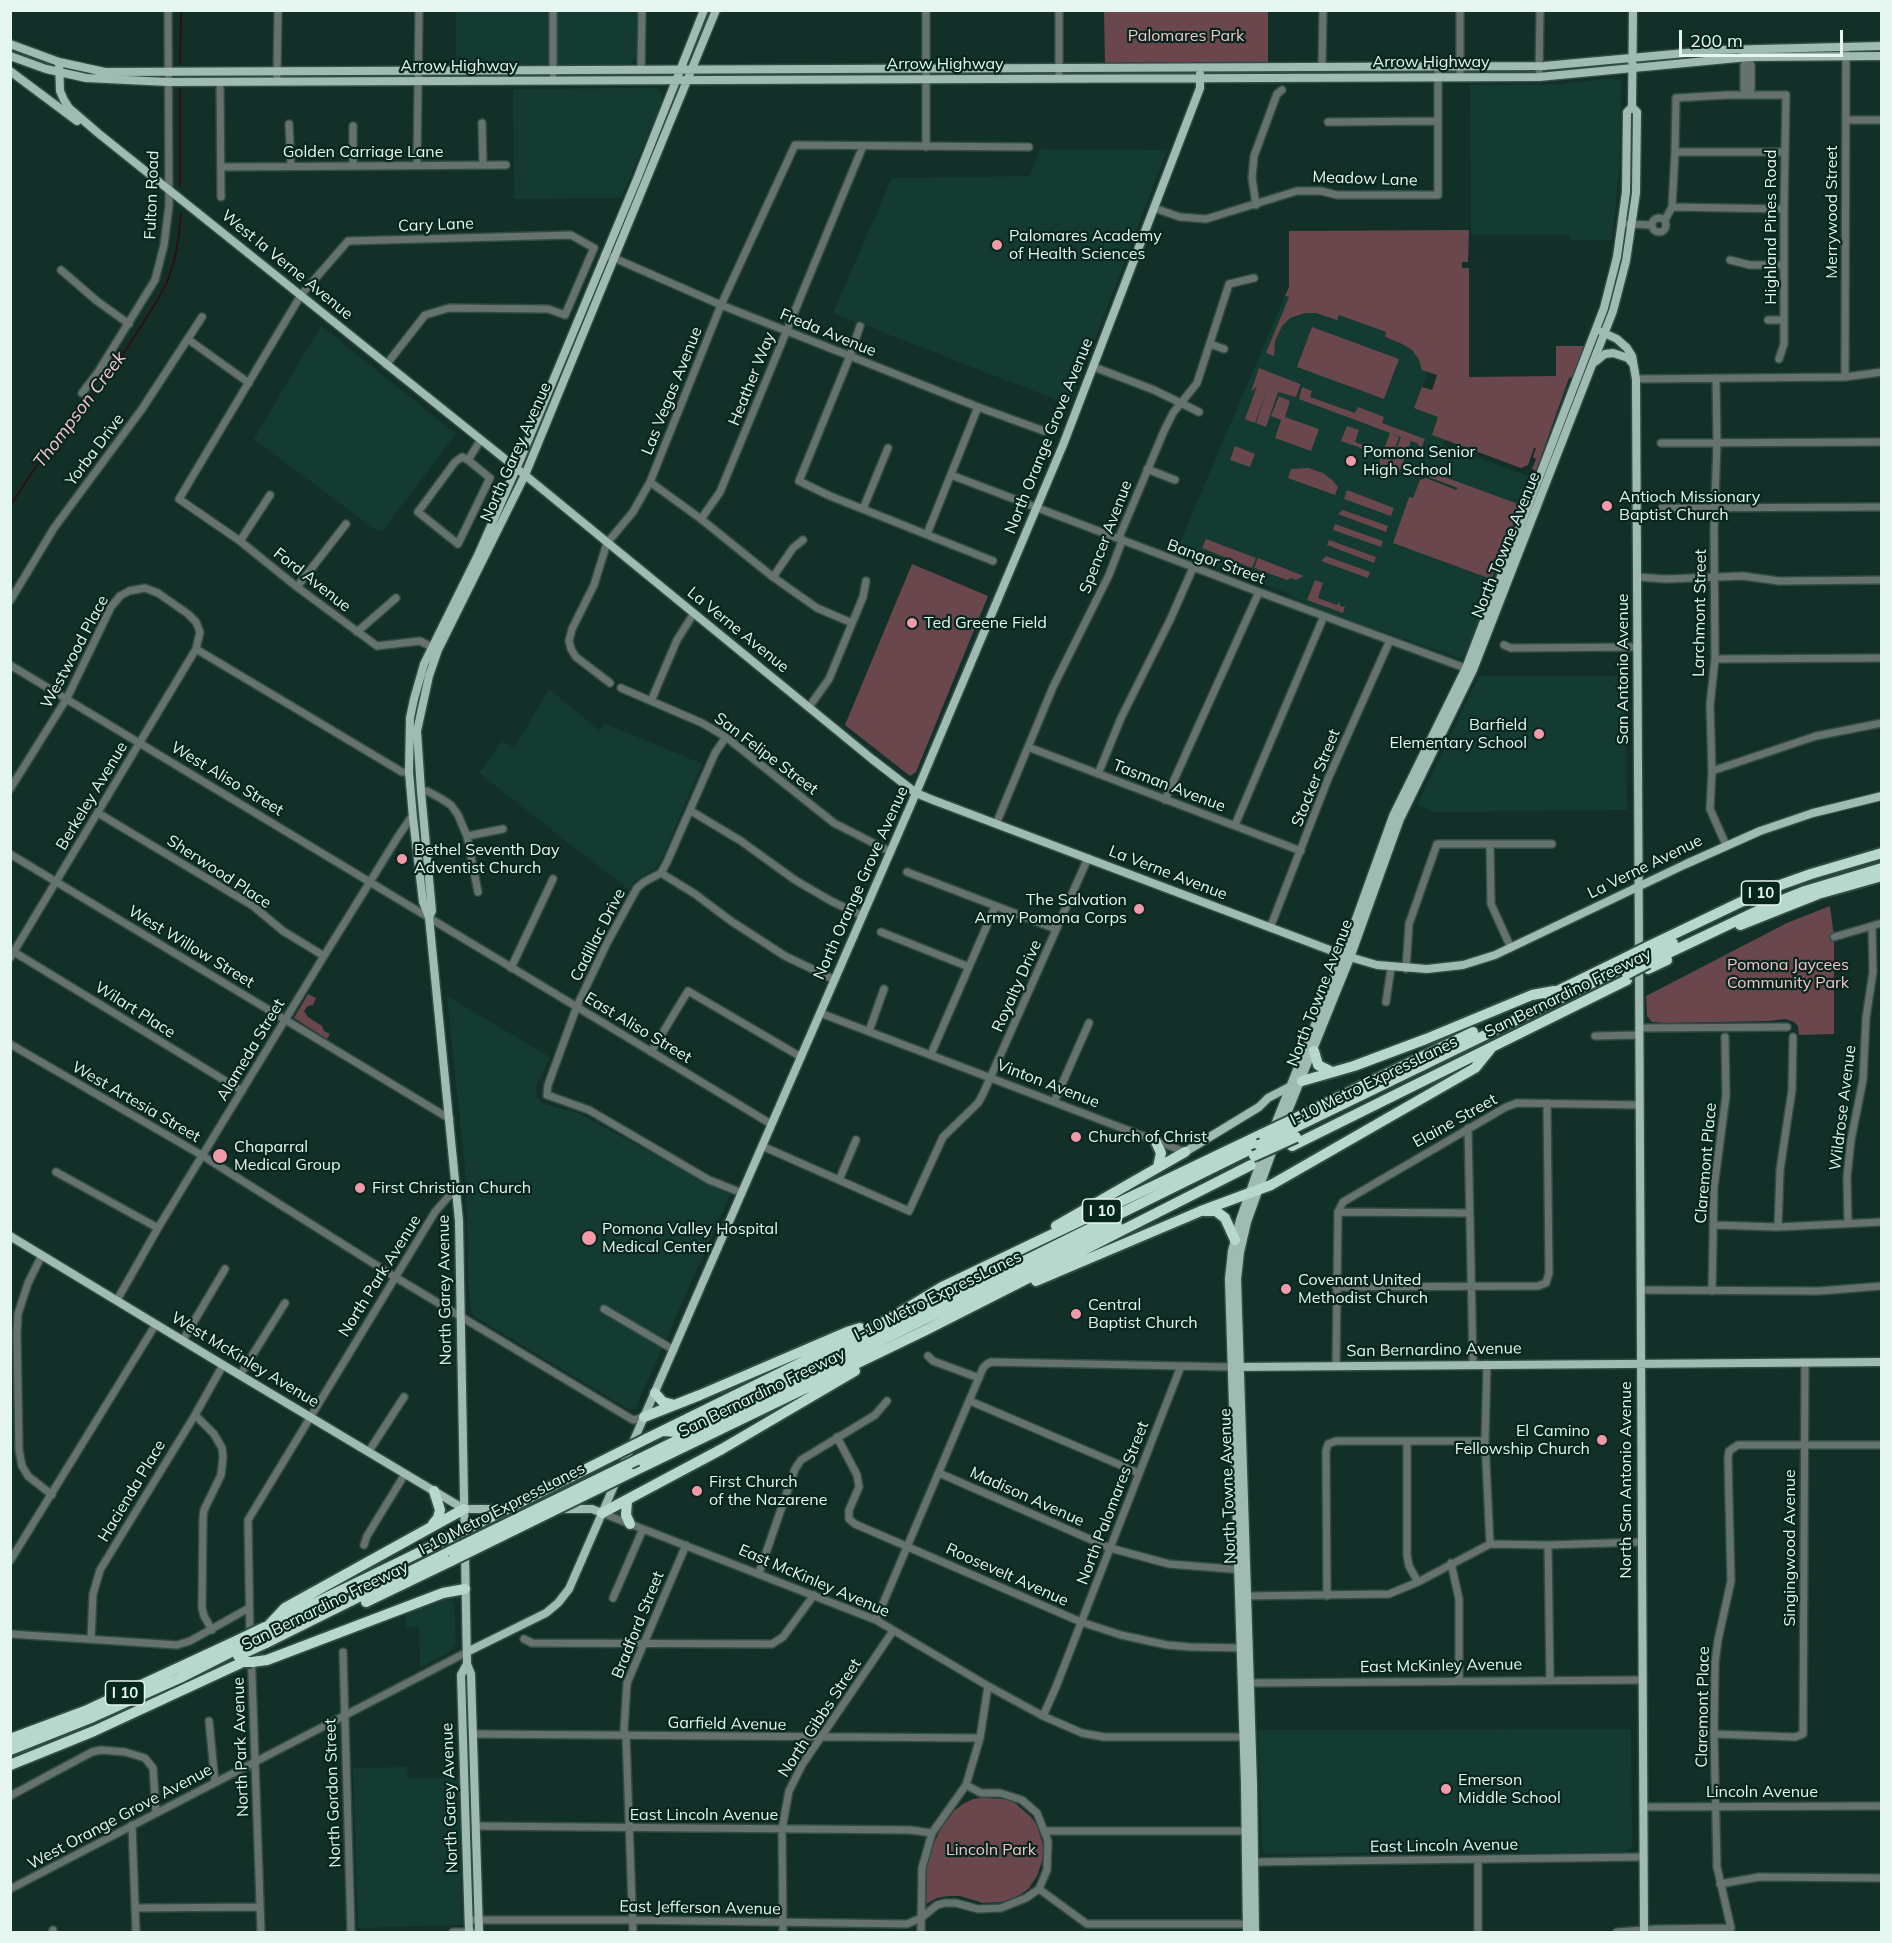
<!DOCTYPE html>
<html>
<head>
<meta charset="utf-8">
<style>
	body { margin:0 }
	#map { position:relative; width:1892px; height:1943px; overflow:hidden; background:#123028; font-family:Mulish,sans-serif }
	canvas { display:block }
	.frame { position:absolute; inset:0; border:12px solid #e5f6f0; pointer-events:none }
	.scale { position:absolute; left:1679px; top:30px; width:164px; height:27px; box-sizing:border-box; border:3px solid #e5f6f0; border-top:0; padding-left:8px; font-size:18px; line-height:21px; white-space:nowrap; color:#e5f6f0; -webkit-text-stroke:4px #07261e; paint-order:stroke }
</style>
</head>
<body>
<div id="map">
<canvas width="1892" height="1943"></canvas>
<div class="frame"></div>
<div class="scale">200 m</div>
</div>
<script>
const ctx = document.querySelector('canvas').getContext('2d');
ctx.lineJoin = 'round';
function fill(path, color) { ctx.fillStyle = color; ctx.fill(path, 'evenodd'); }
const toPath = rows => new Path2D(rows.map(r => 'M' + r).join(''));
function strokePath(path, color, width, dash) { ctx.strokeStyle = color; ctx.lineWidth = width; ctx.lineCap = dash ? 'butt' : 'round'; ctx.setLineDash(dash || []); ctx.stroke(path); }
function write(font, color, halo, rows, align = 'center') {
  ctx.font = font + ' Mulish,sans-serif'; ctx.lineWidth = 4.5; ctx.setLineDash([]); ctx.textBaseline = 'middle'; ctx.strokeStyle = halo; ctx.fillStyle = color; for (const [text, x, y, turn = 0] of rows) {
    ctx.save(); ctx.translate(x, y); ctx.rotate((+turn || 0) * Math.PI / 180); ctx.textAlign = isNaN(turn) ? turn : align; if (halo) ctx.strokeText(text, 0, 0); ctx.fillText(text, 0, 0); ctx.restore();
  }
}
fill(toPath([
	[456,11,637,11,637,57,630,65,456,65],
	[1613,78,1620,80,1621,83,1620,162,1612,240,1570,240,1569,235,1471,235,1470,85,1563,84],
	[657,88,662,94,661,106,621,198,514,199,513,89],
	[1040,149,1167,150,1070,405,833,313,892,178,1030,176],
	[1285,296,1387,332,1385,338,1402,344,1412,350,1419,360,1422,370,1428,372,1415,408,1439,417,1445,440,1443,445,1533,478,1495,581,1466,653,1461,659,1364,625,1305,603,1285,592,1175,554],
	[321,326,456,434,382,531,377,531,254,439],
	[1479,676,1626,676,1627,810,1436,812,1417,805],
	[549,689,600,731,604,723,702,764,661,861,656,868,635,881,629,890,479,773,502,741,514,748],
	[447,996,550,1057,536,1087,537,1097,543,1104,578,1113,730,1195,635,1409,630,1410,472,1315,468,1282,466,1179],
	[439,1599,452,1601,454,1604,456,1644,450,1652,420,1667,419,1627,406,1627,405,1612],
	[1629,1729,1631,1731,1632,1847,1626,1852,1266,1853,1262,1850,1258,1730],
	[407,1767,408,1779,459,1778,462,1925,360,1928,358,1927,353,1768]
]), '#133b31');
fill(toPath([
	[1104,11,1268,11,1268,62,1105,63],
	[1469,230,1468,262,1462,262,1462,268,1469,268,1469,377,1556,376,1556,346,1585,346,1572,377,1569,378,1536,471,1532,469,1536,459,1533,457,1536,448,1534,448,1528,465,1521,468,1432,435,1438,417,1414,408,1422,387,1432,390,1437,375,1422,370,1419,360,1412,350,1402,344,1385,337,1386,332,1339,315,1337,320,1316,313,1305,313,1290,318,1282,326,1275,341,1274,356,1266,353,1289,297,1285,296,1289,287,1289,231],
	[1312,327,1399,359,1384,399,1297,367],
	[1259,368,1300,384,1300,386,1296,397,1278,392,1266,427,1256,423,1268,388,1255,423,1245,419,1257,386,1251,392],
	[1302,387,1312,391,1310,397,1355,413,1358,407,1384,417,1382,423,1425,439,1421,448,1417,443,1299,399],
	[1279,396,1290,401,1285,417,1319,429,1311,451,1275,438,1281,420,1271,416],
	[1347,426,1359,430,1355,442,1373,449,1372,452,1341,441],
	[1390,433,1399,437,1387,471,1377,468],
	[1401,437,1411,441,1398,475,1388,472],
	[1235,446,1255,454,1250,467,1230,460],
	[1308,468,1323,473,1332,480,1338,487,1335,495,1288,478,1291,469],
	[1420,468,1521,505,1491,579,1393,543,1409,497,1413,498,1420,480,1426,478,1456,490,1458,488,1418,473],
	[1347,490,1394,508,1391,516,1344,499],
	[1343,510,1388,526,1386,532,1338,514],
	[1335,524,1383,541,1381,547,1333,530],
	[1206,539,1256,558,1252,568,1202,548],
	[1329,540,1376,557,1374,563,1327,545],
	[1326,556,1370,572,1368,578,1321,561],
	[1258,558,1304,576,1296,580,1291,578,1287,580,1254,568],
	[912,564,988,596,916,772,910,776,845,725],
	[1315,580,1323,583,1318,598,1337,605,1340,602,1340,606,1345,607,1343,613,1307,600],
	[1830,906,1834,937,1834,1034,1799,1035,1798,1026,1794,1022,1785,1019,1768,1021,1665,1023,1652,1022,1647,1016,1646,996,1787,923],
	[308,994,316,998,313,1005,308,1006,304,1011,308,1017,322,1026,324,1031,330,1034,327,1039,294,1018],
	[982,1798,1005,1799,1015,1803,1031,1817,1037,1825,1043,1845,1043,1858,1037,1876,1029,1888,1020,1895,1002,1902,983,1903,960,1896,948,1896,937,1898,926,1904,927,1864,933,1845,942,1826,955,1810,963,1804,973,1799]
]), '#69474d');
strokePath(toPath([
	[180,64,181,10],
	[180,186,180,89],
	[10,506,41,459,108,378,157,301,167,282,175,258,179,234,181,213]
]), '#340814', 1.5);
const minor = toPath([
	[553,10,553,74],
	[926,10,926,147],
	[1059,10,1059,78],
	[1460,10,1460,77],
	[1322,67,1323,10],
	[641,70,642,10],
	[277,76,278,10],
	[1539,77,1540,10],
	[220,82,221,197],
	[1747,95,1751,89,1751,65,1748,57],
	[1747,95,1744,89,1744,65,1748,57],
	[1846,120,1882,120],
	[1328,122,1438,121],
	[482,123,483,165],
	[289,124,291,166],
	[1675,152,1784,152],
	[417,165,419,10],
	[353,166,353,126],
	[221,167,506,165],
	[1256,205,1252,178,1254,156,1277,94,1282,90],
	[1672,207,1675,152,1676,98,1727,95,1786,95,1784,209,1784,344,1779,359],
	[1154,208,1180,217,1206,219,1297,191,1321,191,1337,195,1438,195,1438,66],
	'1652 225a7 7 0 1 1 14 0a7 7 0 1 1-14 0Z',
	[1665,220,1672,207,1784,209],
	[1627,224,1652,225],
	[605,254,721,305,850,356,978,407,1044,431],
	[1730,260,1750,265,1784,265],
	[61,270,97,301,129,324],
	[1768,320,1784,320],
	[860,326,850,356,799,481,830,496,993,561],
	[189,340,249,383],
	[1210,344,1224,349],
	[386,365,425,315,449,308,548,309,565,315,594,248,571,235,348,241,301,295,179,499,240,541,297,587,377,646,420,641,436,649],
	[1094,367,1154,390,1199,412],
	[1845,377,1846,53],
	[1716,378,1717,442,1714,529,1715,659,1710,705,1712,771,1710,809,1726,845],
	[1636,379,1845,377,1882,372],
	[82,393,98,372,155,280,164,245,169,206,168,10],
	[1661,443,1882,442],
	[468,460,490,478,458,544,418,512,455,462,462,457,468,460,480,441],
	[1147,469,1175,480],
	[951,475,1259,592,1468,669],
	[650,482,701,519,773,577,817,608,852,623],
	[1662,508,1882,507],
	[863,509,888,448],
	[701,519,720,492,863,146],
	[927,534,978,407],
	[240,541,270,495],
	[773,577,793,548,803,540],
	[1637,577,1666,579,1743,576,1779,581,1882,580],
	[297,587,346,524],
	[10,601,54,528,142,409,202,317],
	[357,632,396,598],
	[1504,645,1511,648,1638,647],
	[196,649,402,772,409,772],
	[1715,659,1882,658],
	[10,665,771,1124],
	[610,683,576,657,571,649,569,641,572,629,594,585,607,543,633,512,650,482,721,305,795,145,1029,147],
	[621,688,702,723,726,737,834,823,891,852],
	[651,701,677,640,694,613],
	[809,707,829,679,863,597,866,581],
	[726,737,715,753,667,862,661,873,644,882,637,888,607,943,577,1006,548,1085,547,1095,589,1110,709,1180,742,1193],
	[1028,747,1301,851],
	[1712,771,1816,736,1882,723],
	[1098,774,1121,718,1170,620,1193,568],
	[10,789,67,698,111,607,120,596,129,591,145,588,158,593,188,614,196,622,200,632,196,649,10,958],
	[421,791,427,791,440,798,451,805,458,815,467,836,478,892],
	[1165,800,1259,592],
	[691,811,741,841,795,880,831,901,863,916],
	[98,813,253,906,283,931,324,956],
	[996,824,1053,687,1109,575,1122,541,1120,535,1164,431,1173,413,1197,383,1229,284,1254,278],
	[1235,825,1324,616],
	[467,836,503,829],
	[1490,844,1491,904,1511,948],
	[10,854,450,1119],
	[907,872,1056,929],
	[661,873,695,894,731,921,785,956,835,980],
	[1270,928,1328,779,1390,640],
	[881,932,969,967],
	[1834,937,1882,923],
	[14,952,242,1091],
	[511,968,553,879],
	[1406,969,1409,924,1437,844,1552,844],
	[1386,1002,1391,968],
	[820,1013,1185,1152],
	[1639,1028,1787,1027],
	[869,1031,884,989],
	[1595,1036,1639,1035],
	[10,1044,203,1156,395,1277,633,1420,644,1417],
	[651,1052,688,991,801,1057],
	[931,1054,995,907],
	[1054,1102,1089,1023],
	[1468,1128,1473,1364],
	[762,1146,909,1211,943,1137,978,1103,983,1094,1088,858],
	[56,1172,158,1228],
	[839,1180,856,1140],
	[1338,1212,1469,1213],
	[1848,1223,1847,1177,1851,1140,1863,1080,1866,1018,1873,972,1872,926],
	[1713,1225,1778,1227,1882,1222],
	[1778,1227,1780,1170,1792,1090,1793,1037],
	[42,1255,28,1283,18,1314,17,1334,19,1450,22,1466,28,1476,52,1495],
	[1336,1287,1538,1286,1546,1283,1549,1273,1547,1103],
	[1641,1290,1819,1291,1882,1286],
	[1712,1291,1714,1187,1726,1096,1725,1037],
	[117,1300,158,1228,324,956,399,835,410,819,413,818],
	[604,1309,674,1350],
	[183,1340,225,1269],
	[928,1356,933,1361,979,1378],
	[1487,1364,1485,1441,1490,1544],
	[1336,1366,1338,1212,1343,1202,1506,1107,1517,1103,1639,1105],
	[240,1375,285,1303],
	[970,1401,1139,1473],
	[195,1415,214,1434,222,1448,223,1457,221,1475,204,1510,203,1517,202,1608,204,1616,212,1630],
	[837,1437,857,1475,859,1487,849,1510,849,1519,855,1524,1081,1622,1121,1635,1167,1645,1190,1647,1245,1648],
	[1407,1442,1407,1555,1409,1566,1418,1582],
	[369,1451,404,1397],
	[939,1473,1110,1548,1169,1564,1243,1570],
	[602,1513,876,1620,988,1686,1043,1716,1082,1733,1104,1737,1242,1737],
	[364,1545,367,1536,405,1474],
	[1548,1545,1550,1680],
	[10,1561,156,1324],
	[1451,1563,1459,1599,1459,1680],
	[759,1573,795,1469,801,1460,875,1415,887,1401],
	[1244,1596,1389,1594,1418,1582,1490,1544,1548,1545,1641,1542],
	[1327,1596,1326,1451,1328,1444,1336,1441,1485,1441],
	[613,1598,643,1529],
	[876,1620,983,1368,987,1364,991,1362,1230,1367],
	[10,1634,177,1645,190,1641,249,1608],
	[250,1636,248,1520,435,1212,448,1197,457,1192],
	[91,1639,93,1594,100,1570,195,1415,223,1365],
	[524,1639,532,1643,772,1644,783,1637,814,1595],
	[251,1647,261,1932],
	[343,1652,351,1932],
	[1247,1683,1642,1680],
	[1043,1716,1056,1687,1181,1366],
	[209,1721,215,1782],
	[473,1734,980,1738],
	[1714,1734,1795,1737,1803,1734,1805,1362],
	[10,1796,92,1752,101,1750,125,1752,145,1758,153,1768,156,1813],
	[1643,1807,1882,1806],
	[132,1825,136,1932],
	[476,1826,910,1830,932,1833],
	[1045,1831,1249,1831],
	[1251,1862,1643,1857],
	[1720,1884,1759,1877,1882,1878],
	[10,1889,467,1652],
	[1039,1889,1087,1924,1250,1924],
	[135,1908,260,1907],
	[474,1920,632,1920,907,1924,921,1918,937,1905,945,1903,956,1903,978,1909,1001,1908,1026,1898,1039,1889,1047,1870,1048,1841,1037,1813,1022,1800,1000,1793,981,1793,966,1785],
	[53,1930,53,1932],
	[453,1932,473,1932],
	[633,1932,626,1736,624,1730,627,1683,686,1545],
	[783,1932,782,1829,789,1791,802,1765,893,1631],
	[921,1932,922,1868,932,1833,966,1785,980,1738,988,1686],
	[1478,1932,1478,1860],
	[1617,1932,1656,1929,1731,1928,1717,1867,1714,1734,1715,1663,1718,1640,1731,1581,1728,1459,1729,1451,1738,1445,1882,1445]
]);
const major = toPath([
	[10,44,59,62,105,72,1544,66,1718,50,1882,46],
	[10,56,46,69,86,78,168,82,1539,77,1748,57,1882,56],
	[59,62,60,91,64,100,69,108,98,133,525,475,872,759,916,793,933,800,1343,955,1377,965,1427,969,1463,965,1495,955,1686,864,1760,831,1813,813,1882,796],
	[10,71,77,121],
	[1602,332,1617,339,1627,348,1632,356,1636,379,1644,1932],
	[1595,362,1605,354,1613,353,1628,358,1633,364],
	[429,917,432,911,421,791,417,731,429,676,438,650,525,475,716,10],
	[1282,1126,1350,958,1400,819,1473,670,1613,311,1626,261,1636,193,1637,112,1632,107],
	[1272,1132,1343,955,1393,816,1466,668,1604,308,1617,257,1626,192,1627,112,1632,107,1633,10],
	[1185,1152,1259,1107,1268,1098,1293,1085],
	[10,1236,223,1365,464,1509],
	[1234,1367,1882,1362],
	[464,1509,536,1509],
	[558,1509,592,1509,602,1513],
	[467,1652,546,1613,558,1603,569,1589,916,793,1063,445,1200,88,1200,74],
	[467,1664,461,1675,469,1932],
	[479,1932,471,1674,467,1664,459,1221,429,917,423,902,413,818,409,772,410,718,414,699,424,664,478,555,520,460,637,179,704,10],
	[1247,1932,1245,1784,1229,1279,1232,1251,1240,1220,1265,1149],
	[1255,1932,1253,1784,1237,1279,1240,1252,1247,1222,1275,1144]
]);
const highway = toPath([
	[1740,925,1818,894,1882,876],
	[1647,947,1766,890,1811,874,1882,853],
	[1648,955,1673,943],
	[1656,959,1770,905,1805,891,1882,868],
	[1648,969,1667,960],
	[1549,995,1627,957],
	[1314,1051,1318,1065,1332,1072],
	[1302,1081,1354,1066,1426,1039,1532,995,1554,991],
	[1298,1117,1473,1032],
	[1294,1128,1627,966],
	[1155,1140,1161,1153,1158,1167],
	[1292,1146,1627,980],
	[1204,1211,1216,1211,1225,1218,1235,1240],
	[1056,1226,1185,1152],
	[1036,1281,1201,1211,1271,1185,1475,1068,1492,1047],
	[655,1393,663,1402,675,1405],
	[644,1417,700,1395,847,1332,860,1328],
	[663,1431,678,1432,1259,1145],
	[646,1439,886,1321,942,1287,1262,1134],
	[637,1460,1117,1225],
	[630,1473,926,1330,1251,1165],
	[627,1501,626,1515,630,1524],
	[602,1513,722,1449,855,1371],
	[433,1524,438,1518,440,1510,434,1491],
	[366,1602,451,1561],
	[274,1623,451,1537],
	[269,1625,285,1608,464,1509],
	[265,1635,323,1607],
	[266,1643,451,1551],
	[252,1662,267,1660,443,1593,465,1589],
	[10,1739,85,1711,238,1640],
	[10,1750,93,1717,180,1678,239,1648],
	[10,1765,94,1731,243,1662]
]);
strokePath(minor, '#304c44', 10);
strokePath(major, '#304c44', 11);
strokePath(highway, '#304c44', 14);
strokePath(minor, '#65726e', 7);
strokePath(major, '#a0bcb2', 8);
strokePath(highway, '#b7d9cd', 10);
const highwayBridge = toPath([
	[1627,957,1647,947],
	[1627,974,1648,963],
	[1262,1134,1298,1117],
	[1259,1145,1294,1128],
	[1254,1156,1296,1137],
	[451,1537,646,1439],
	[451,1551,637,1460],
	[451,1561,630,1473],
	[238,1640,265,1627],
	[239,1648,265,1635],
	[238,1656,266,1643],
	[243,1662,252,1662]
]);
strokePath(highwayBridge, '#304c44', 14, []);
strokePath(highwayBridge, '#b7d9cd', 10);
for (const [x, y, r, color] of [
	[997,245,6,"#f39aa9"],
	[1351,461,6,"#f39aa9"],
	[1607,506,6,"#f39aa9"],
	[912,623,6,"#f39aa9"],
	[1539,734,6,"#f39aa9"],
	[402,859,6,"#f39aa9"],
	[1139,909,6,"#f39aa9"],
	[1076,1137,6,"#f39aa9"],
	[220,1156,8,"#f39aa9"],
	[360,1188,6,"#f39aa9"],
	[589,1238,8,"#f39aa9"],
	[1286,1289,6,"#f39aa9"],
	[1076,1314,6,"#f39aa9"],
	[1602,1440,6,"#f39aa9"],
	[697,1491,6,"#f39aa9"],
	[1446,1789,6,"#f39aa9"]
]) { const dot = new Path2D(); dot.arc(x, y, r, 0, 2 * Math.PI); ctx.fillStyle = color; ctx.fill(dot); strokePath(dot, '#07261e', 2); }
for (const [x, y, w] of [
	[1761,893,39],
	[1102,1211,39],
	[125,1693,39]
]) { const box = new Path2D(); box.roundRect(x - w / 2, y - 12, w, 24, 4.5); ctx.fillStyle = '#07261e'; ctx.fill(box); strokePath(box, '#e5f6f0', 1.5); }
write('bold 15px', '#e5f6f0', null, [
	["I 10",1761,893],
	["I 10",1102,1211],
	["I 10",125,1693]
]);
write('16px', '#f5c2c9', '#07261e', [
	["Palomares Park",1186,36],
	["Pomona Jaycees",1788,965],
	["Community Park",1788,983],
	["Lincoln Park",991,1850]
]);
write('16px', '#e5f6f0', '#07261e', [
	["Arrow Highway",1431,62],
	["Arrow Highway",945,64],
	["Arrow Highway",459,66],
	["Golden Carriage Lane",363,152],
	["Meadow Lane",1365,179,2],
	["Fulton Road",152,195,-88],
	["Merrywood Street",1832,212,-90],
	["Cary Lane",436,225,-2],
	["Highland Pines Road",1771,227,-90],
	["West la Verne Avenue",287,265,39],
	["Freda Avenue",828,333,22],
	["Heather Way",752,379,-68],
	["Las Vegas Avenue",672,391,-68],
	["North Orange Grove Avenue",1049,436,-68],
	["Yorba Drive",95,450,-53],
	["North Garey Avenue",516,452,-66],
	["Spencer Avenue",1106,537,-69],
	["North Towne Avenue",1506,545,-68],
	["Bangor Street",1216,562,20],
	["Ford Avenue",312,580,38],
	["Larchmont Street",1700,613,-89],
	["La Verne Avenue",738,630,39],
	["Westwood Place",75,652,-62],
	["San Antonio Avenue",1623,669,-90],
	["San Felipe Street",766,754,37],
	["Stocker Street",1316,778,-68],
	["West Aliso Street",227,779,31],
	["Tasman Avenue",1169,786,21],
	["Berkeley Avenue",92,796,-59],
	["La Verne Avenue",1645,867,-26],
	["Sherwood Place",219,872,33],
	["La Verne Avenue",1168,873,21],
	["North Orange Grove Avenue",861,883,-66],
	["Cadillac Drive",598,935,-63],
	["West Willow Street",191,947,31],
	["Royalty Drive",1017,986,-66],
	["North Towne Avenue",1320,993,-69],
	["San Bernardino Freeway",1568,993,-26],
	["Wilart Place",135,1010,32],
	["East Aliso Street",638,1028,31],
	["Alameda Street",251,1050,-59],
	["I-10 Metro ExpressLanes",1374,1081,-26],
	["Vinton Avenue",1048,1084,21],
	["West Artesia Street",136,1102,30],
	["Wildrose Avenue",1843,1108,-83],
	["Elaine Street",1455,1121,-29],
	["Claremont Place",1706,1163,-85],
	["North Park Avenue",380,1276,-58],
	["North Garey Avenue",445,1290,-91],
	["I-10 Metro ExpressLanes",938,1296,-26],
	["San Bernardino Avenue",1434,1350,-1],
	["West McKinley Avenue",245,1360,31],
	["San Bernardino Freeway",762,1393,-26],
	["North San Antonio Avenue",1626,1480,-90],
	["North Towne Avenue",1228,1486,-92],
	["Hacienda Place",132,1491,-59],
	["Madison Avenue",1027,1497,24],
	["North Palomares Street",1113,1503,-69],
	["I-10 Metro ExpressLanes",502,1509,-27],
	["Singingwood Avenue",1790,1548,-90],
	["Roosevelt Avenue",1007,1575,24],
	["East McKinley Avenue",814,1581,23],
	["San Bernardino Freeway",325,1606,-26],
	["Bradford Street",638,1625,-68],
	["East McKinley Avenue",1441,1666,-1],
	["Claremont Place",1703,1707,-89],
	["North Gibbs Street",820,1718,-57],
	["Garfield Avenue",727,1724,1],
	["North Park Avenue",241,1747,-92],
	["Lincoln Avenue",1762,1792],
	["North Gordon Street",333,1793,-92],
	["North Garey Avenue",450,1798,-92],
	["East Lincoln Avenue",704,1815],
	["West Orange Grove Avenue",120,1817,-28],
	["East Lincoln Avenue",1444,1846,-1],
	["East Jefferson Avenue",700,1908,1]
]);
write('16px', '#e5f6f0', '#07261e', [
	["Palomares Academy",1009,236],
	["of Health Sciences",1009,254],
	["Pomona Senior",1363,452],
	["High School",1363,470],
	["Antioch Missionary",1619,497],
	["Baptist Church",1619,515],
	["Ted Greene Field",924,623],
	["Barfield",1527,725,"right"],
	["Elementary School",1527,743,"right"],
	["Bethel Seventh Day",414,850],
	["Adventist Church",414,868],
	["The Salvation",1127,900,"right"],
	["Army Pomona Corps",1127,918,"right"],
	["Church of Christ",1088,1137],
	["Chaparral",234,1147],
	["Medical Group",234,1165],
	["First Christian Church",372,1188],
	["Pomona Valley Hospital",602,1229],
	["Medical Center",602,1247],
	["Covenant United",1298,1280],
	["Methodist Church",1298,1298],
	["Central",1088,1305],
	["Baptist Church",1088,1323],
	["El Camino",1590,1431,"right"],
	["Fellowship Church",1590,1449,"right"],
	["First Church",709,1482],
	["of the Nazarene",709,1500],
	["Emerson",1458,1780],
	["Middle School",1458,1798]
], 'left');
write('italic 18px', '#f8c4cb', '#07261e', [
	["Thompson Creek",80,410,-53]
]);
</script>
</body>
</html>
